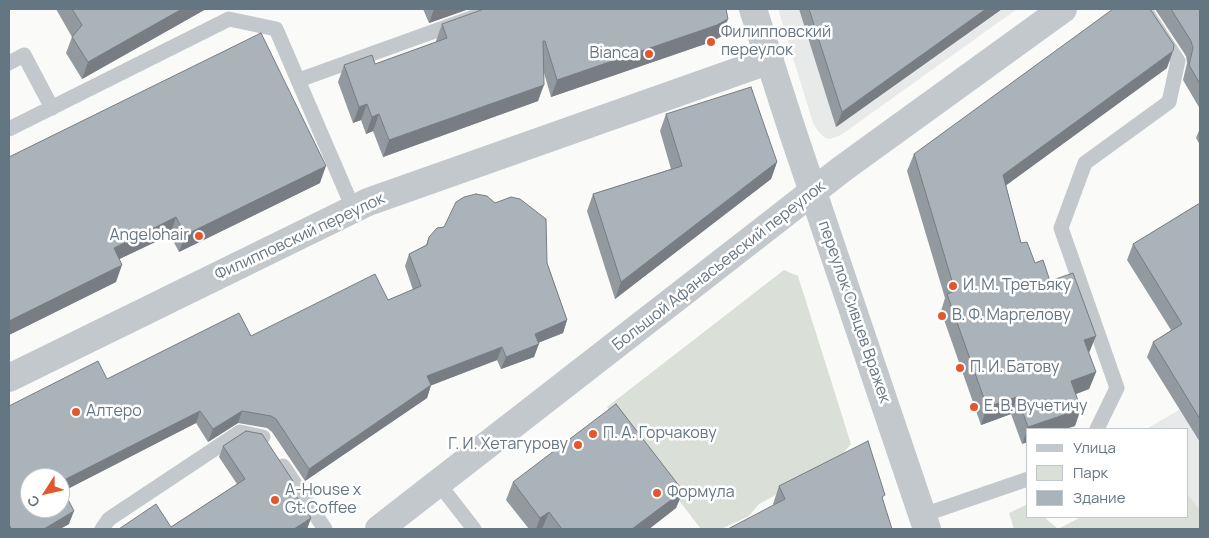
<!DOCTYPE html>
<html>
<head>
<meta charset="utf-8">
<style>
	body { margin:0 }
	#map { position:relative; width:1209px; height:538px; overflow:hidden; background:#fafaf8; font-family:Manrope,sans-serif }
	canvas { display:block }
	.frame { position:absolute; inset:0; border:10px solid #657683; pointer-events:none }
	.legend { position:absolute; left:1026px; top:428px; width:162px; height:90px; box-sizing:border-box; background:#fff; border:1px solid #c1c8cd; margin:0; padding:6px 9px; list-style:none; font-size:15px; color:#657683 }
	.legend li { display:flex; align-items:center; gap:10px; height:25px }
	.legend b { width:25px; border:1px solid #c1c8cd }
	.north { position:absolute; left:20px; top:468px; width:50px; height:50px; box-sizing:border-box; background:#fff; border:1px solid #c1c8cd; border-radius:50%; rotate:235deg; font-size:14px; font-weight:700; line-height:20px; text-align:center; color:#657683 }
	.north::after { content:''; display:block; margin:auto; width:18px; height:22px; background:#e4572e; clip-path:polygon(50% 0,100% 100%,50% 72%,0 100%) }
</style>
</head>
<body>
<div id="map">
<canvas width="1209" height="538"></canvas>
<div class="frame"></div>
<ul class="legend">
<li><b style="height:6px;background:#c3c8cc"></b>Улица</li>
<li><b style="height:14px;background:#dadfd7"></b>Парк</li>
<li><b style="height:14px;background:#aab3b9"></b>Здание</li>
</ul>
<div class="north">С</div>
</div>
<script>
const ctx = document.querySelector('canvas').getContext('2d');
ctx.lineJoin = 'round';
function fill(path, color) { ctx.fillStyle = color; ctx.fill(path, 'evenodd'); }
const toPath = rows => new Path2D(rows.map(r => 'M' + r).join(''));
function strokePath(path, color, width, dash) { ctx.strokeStyle = color; ctx.lineWidth = width; ctx.lineCap = dash ? 'butt' : 'round'; ctx.setLineDash(dash || []); ctx.stroke(path); }
function write(font, color, halo, rows, align = 'center') {
  ctx.font = font + ' Manrope,sans-serif'; ctx.lineWidth = 5; ctx.setLineDash([]); ctx.textBaseline = 'middle'; ctx.strokeStyle = halo; ctx.fillStyle = color; for (const [text, x, y, turn = 0] of rows) {
    ctx.save(); ctx.translate(x, y); ctx.rotate((+turn || 0) * Math.PI / 180); ctx.textAlign = isNaN(turn) ? turn : align; if (halo) ctx.strokeText(text, 0, 0); ctx.fillText(text, 0, 0); ctx.restore();
  }
}
fill(toPath([
	[778,9,1017,9,841,135,830,139,825,138,818,131,813,123],
	[1200,398,1200,510,1188,495,1188,429,1146,429]
]), '#e8e9e9');
fill(toPath([
	[784,270,798,276,851,444,835,463,759,504,749,516,721,529,701,529,607,407],
	[1188,495,1200,510,1200,529,1014,529,1009,513,1028,504,1028,517,1044,517,1058,529,1081,517,1188,517]
]), '#dadfd7');
strokePath(toPath([
	[9,63,24,55,52,108],
	[299,80,496,9],
	[9,129,229,19,276,29,353,208],
	[1097,429,1117,388,1061,228,1085,163,1169,102,1178,61,1144,9],
	[283,466,325,529],
	[439,484,474,529],
	[923,515,1028,479],
	[102,529,109,519,240,432,263,437]
]), '#c3c8cc', 15);
strokePath(toPath([
	[753,9,793,133,927,529],
	[9,378,368,202,770,60],
	[379,529,842,169,1063,9]
]), '#c3c8cc', 28);
fill(toPath([
	[56,9,206,9,82,79,66,53,72,37],
	[423,9,469,9,429,23],
	[799,9,1002,9,836,127],
	[1155,9,1200,9,1200,109,1183,80,1187,63,1186,56],
	[442,24,722,36,711,42,551,97,544,73,538,101,383,157,373,131,366,134,361,120,353,123,338,82,344,65,375,64,436,42,436,41],
	[1167,68,1006,185,1021,243,1035,263,1050,281,1089,354,1096,372,1089,389,1076,394,1075,426,1065,429,1028,429,1022,444,1011,414,981,425,941,311,945,298,907,171,914,154],
	[666,114,777,162,771,179,615,299,587,211,593,194,671,169,660,131],
	[1200,128,1200,145,1196,138],
	[9,157,320,183,179,252,170,235,119,259,116,282,9,335],
	[1200,203,1200,442,1198,439,1147,357,1153,342,1171,330,1127,260,1133,244],
	[429,237,547,263,567,320,563,333,538,343,534,357,501,369,497,360,431,385,427,398,305,481,272,432,267,428,238,423,208,442,196,423,63,491,69,524,60,529,9,529,9,406,107,379,251,336,388,300,413,290,405,266,409,254,426,245],
	[223,446,291,488,311,518,307,529,119,529,171,527,237,484,219,457],
	[513,482,683,491,676,508,649,529,529,529,506,500],
	[779,486,883,501,774,505,773,504]
]), '#929a9f');
fill(toPath([
	[182,9,206,9,82,79,88,62],
	[434,9,469,9,429,23],
	[986,9,1002,9,836,127,842,112],
	[728,19,722,36,711,42,551,97,557,80],
	[1173,51,1167,68,997,192,1003,175],
	[544,85,538,101,383,157,389,140],
	[367,104,361,120,353,123,359,107],
	[379,114,373,131,366,134,372,117],
	[777,162,771,179,615,299,621,282],
	[326,166,320,183,179,252,185,235],
	[176,217,170,235,107,265,114,248],
	[122,265,116,282,9,335,9,321],
	[567,320,563,333,530,346,535,334],
	[1096,336,1089,353,1084,340],
	[539,344,534,357,501,369,506,357],
	[502,347,497,360,422,389,427,376],
	[1096,372,1089,389,1065,398,1071,381],
	[431,385,427,398,305,481,309,469],
	[1017,397,1011,414,981,425,987,407],
	[1081,409,1075,426,1065,429,1028,429,1028,442,1022,444,1028,427],
	[200,411,196,423,60,493,60,482],
	[242,411,238,423,208,442,213,429],
	[293,481,289,492,288,484],
	[683,491,676,508,649,529,632,529],
	[74,511,69,524,60,529,44,529],
	[549,512,542,529,536,529,540,518],
	[311,518,307,529,294,529]
]), '#777d82');
const building = toPath([
	[72,9,182,9,88,62,72,37,82,25,72,9],
	[484,9,726,9,728,19,717,25,557,80,545,41,543,41,544,85,389,140,379,114,372,117,367,104,359,107,344,65,372,55,375,64,447,38,442,24,484,9],
	[809,9,986,9,842,112,809,9],
	[1113,9,1150,9,1174,45,1173,51,1003,175,1021,243,1027,242,1035,263,1043,260,1050,281,1073,273,1096,336,1084,340,1096,372,1071,381,1081,409,1028,427,1017,397,987,407,947,294,955,291,914,154,1113,9],
	[1171,9,1200,9,1200,84,1189,65,1193,48,1191,41,1171,9],
	[261,33,326,166,185,235,176,217,114,248,122,265,9,321,9,157,261,33],
	[751,87,777,162,621,282,593,194,682,166,666,114,751,87],
	[476,194,487,196,495,203,511,197,520,199,546,219,547,263,567,320,535,334,539,344,506,357,502,347,427,376,431,385,309,469,276,419,271,416,242,411,213,429,200,411,60,482,60,478,30,478,30,508,60,508,60,484,74,511,44,529,11,529,9,524,9,406,98,361,107,379,239,313,251,336,375,274,388,300,421,286,409,254,427,245,429,237,437,228,444,227,456,202,464,197,476,194],
	[1200,203,1200,419,1153,342,1182,324,1133,244,1200,203],
	[616,404,683,491,632,529,562,529,549,512,540,518,513,482,616,404],
	[246,431,262,434,293,481,288,484,311,518,294,529,119,529,156,504,171,527,245,479,223,446,246,431],
	[868,441,885,495,882,497,892,529,728,529,785,499,779,486,868,441]
]);
fill(building, '#aab3b9');
strokePath(building, '#777d82', 1);
for (const [x, y, r, color] of [
	[711,42,5,"#e4572e"],
	[649,54,5,"#e4572e"],
	[199,236,5,"#e4572e"],
	[953,286,5,"#e4572e"],
	[942,316,5,"#e4572e"],
	[960,368,5,"#e4572e"],
	[974,407,5,"#e4572e"],
	[76,412,5,"#e4572e"],
	[593,434,5,"#e4572e"],
	[578,445,5,"#e4572e"],
	[657,493,5,"#e4572e"],
	[275,500,5,"#e4572e"]
]) { const dot = new Path2D(); dot.arc(x, y, r, 0, 2 * Math.PI); ctx.fillStyle = color; ctx.fill(dot); strokePath(dot, '#fff', 2); }
write('16px', '#657683', '#fff', [
	["Филипповский",721,33],
	["переулок",721,51],
	["Bianca",639,54,"right"],
	["Angelohair",189,236,"right"],
	["И. М. Третьяку",963,286],
	["В. Ф. Маргелову",952,316],
	["П. И. Батову",970,368],
	["Е. В. Вучетичу",984,407],
	["Алтеро",86,412],
	["П. А. Горчакову",603,434],
	["Г. И. Хетагурову",568,445,"right"],
	["A-House x",285,491],
	["Gt.Coffee",285,509],
	["Формула",667,493]
], 'left');
write('16px', '#657683', '#fff', [
	["Филипповский переулок",300,237,-25],
	["Большой Афанасьевский переулок",719,266,-38],
	["переулок Сивцев Вражек",854,312,71]
]);
</script>
</body>
</html>
